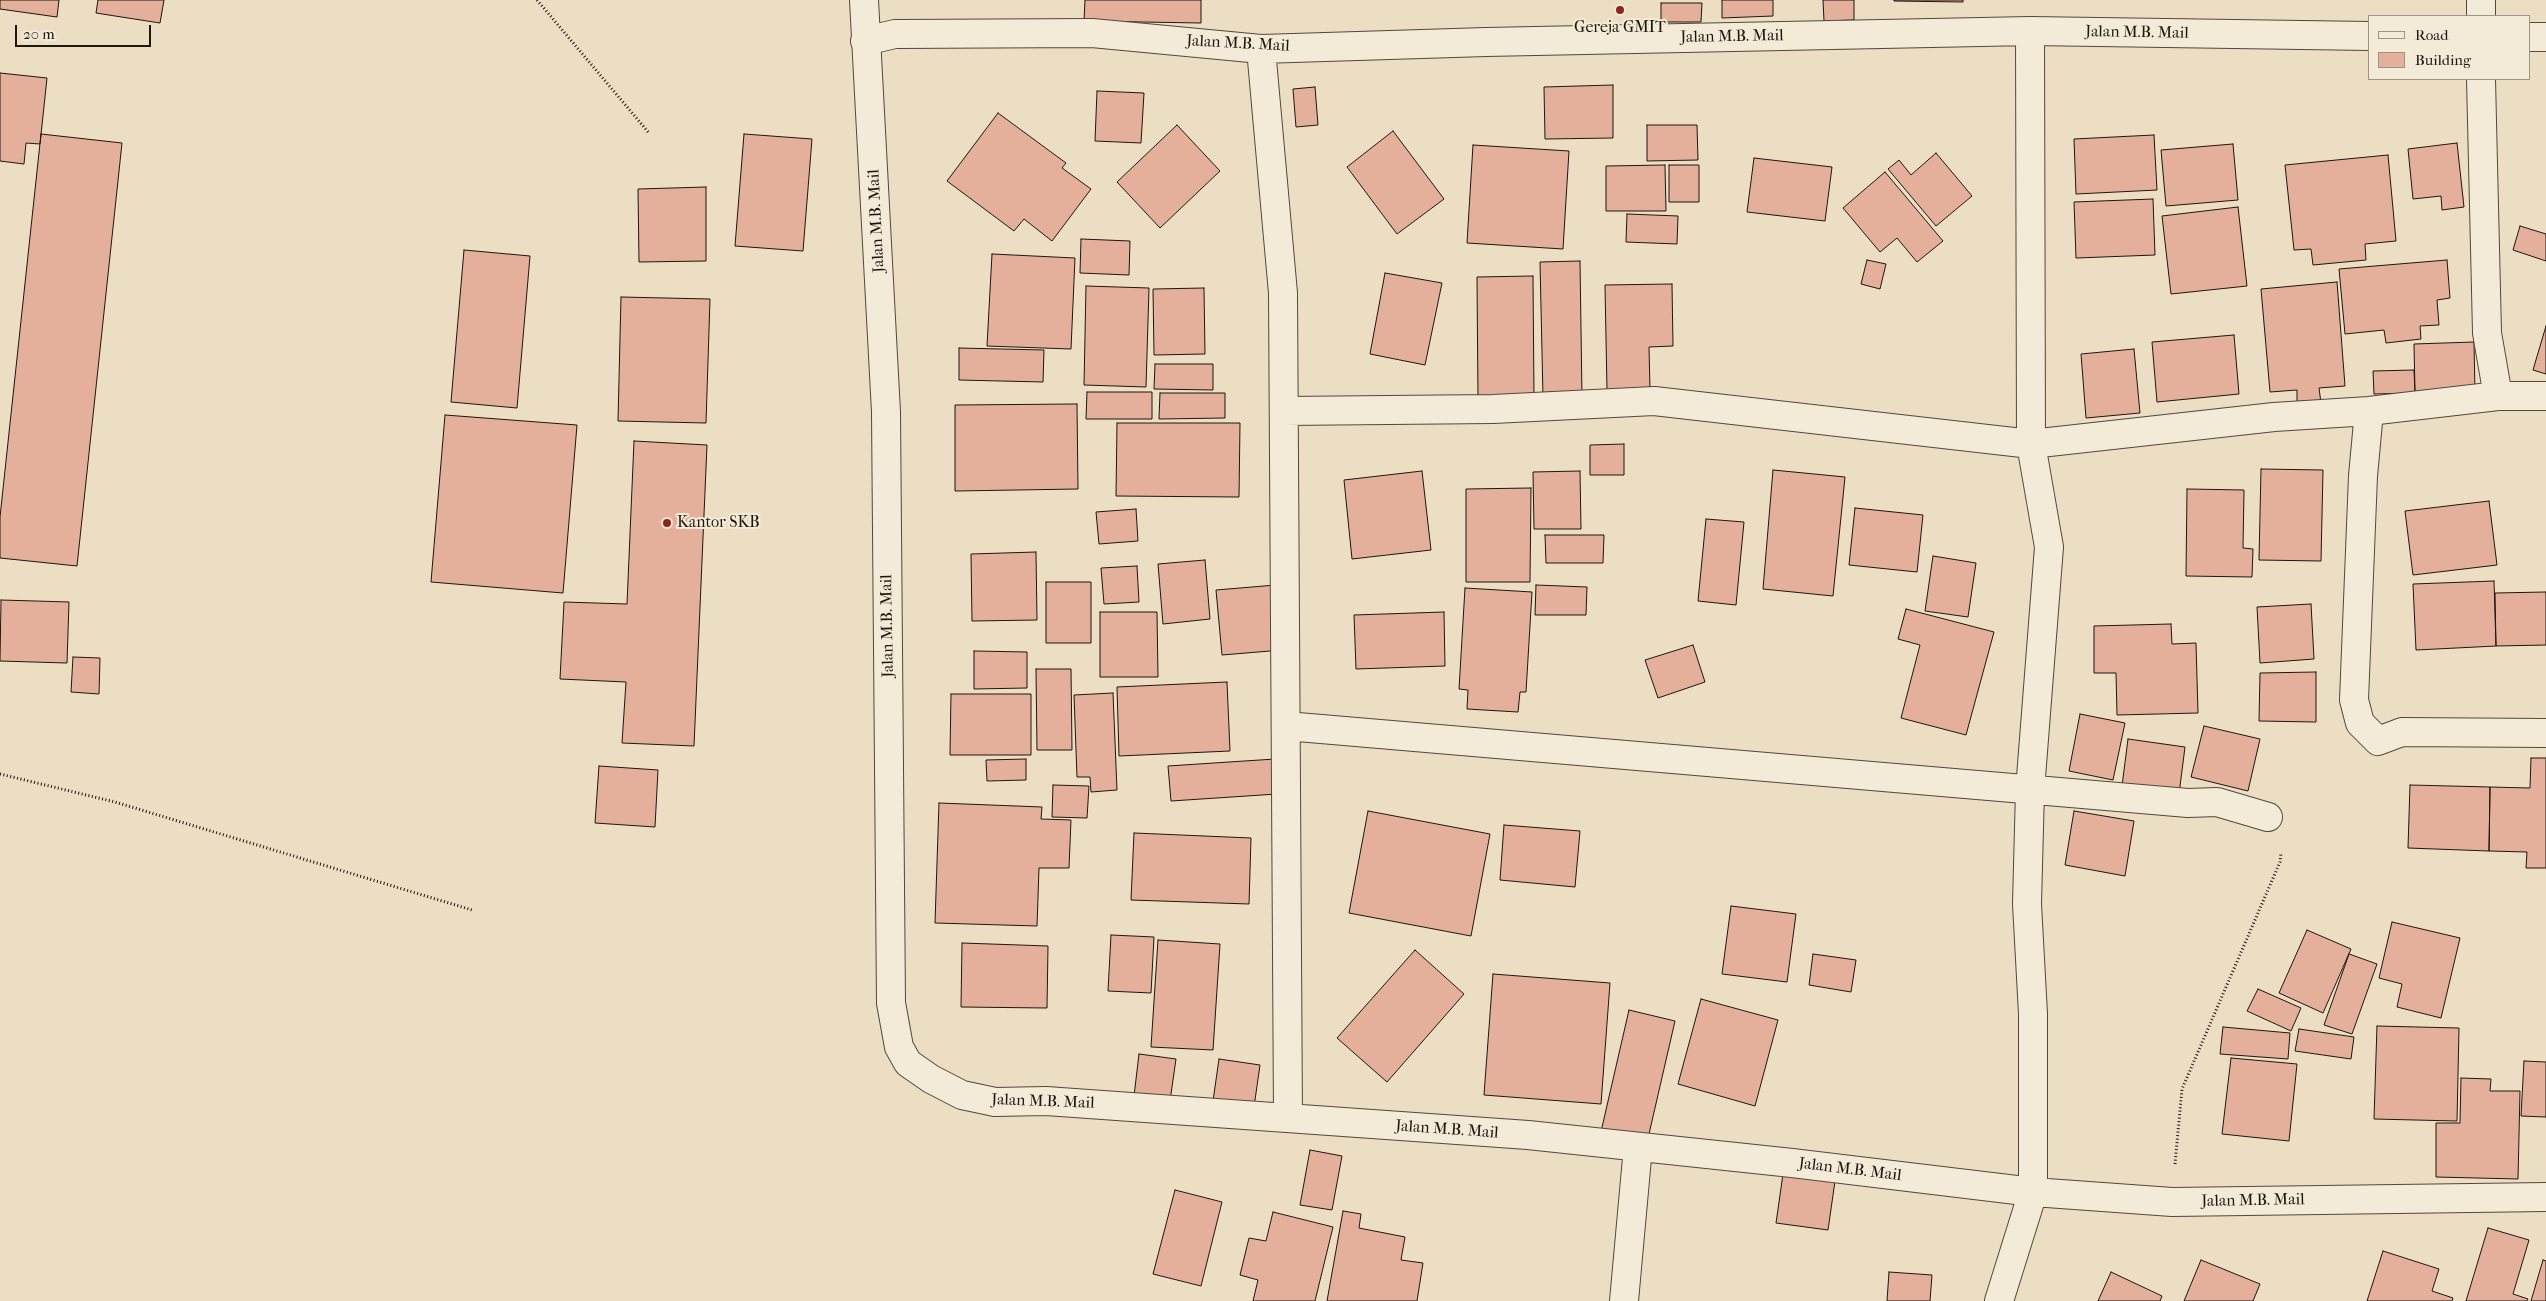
<!DOCTYPE html>
<html>
<head>
<meta charset="utf-8">
<style>
	body { margin:0 }
	#map { position:relative; width:2546px; height:1301px; overflow:hidden; background:#ecdec3; font-family:"IM FELL French Canon",serif }
	canvas { display:block }
	.legend { position:absolute; left:2368px; top:15px; width:162px; height:65px; box-sizing:border-box; background:#f3ead8; border:1px solid #9e9587; margin:0; padding:6px 9px; list-style:none; font-size:15px; color:#1f160e }
	.legend li { display:flex; align-items:center; gap:10px; height:25px }
	.legend b { width:25px; border:1px solid #9e9587 }
	.scale { position:absolute; left:15px; top:25px; width:136px; height:22px; box-sizing:border-box; border:2px solid #1f160e; border-top:0; padding-left:6px; font-size:15px; line-height:18px; white-space:nowrap; color:#1f160e; -webkit-text-stroke:4px #f3ead8; paint-order:stroke }
</style>
</head>
<body>
<div id="map">
<canvas width="2546" height="1301"></canvas>
<ul class="legend">
<li><b style="height:6px;background:#f3ead8"></b>Road</li>
<li><b style="height:14px;background:#e4b09c"></b>Building</li>
</ul>
<div class="scale">20 m</div>
</div>
<script>
const ctx = document.querySelector('canvas').getContext('2d');
ctx.lineJoin = 'round';
function fill(path, color) { ctx.fillStyle = color; ctx.fill(path, 'evenodd'); }
const toPath = rows => new Path2D(rows.map(r => 'M' + r).join(''));
function strokePath(path, color, width, dash) { ctx.strokeStyle = color; ctx.lineWidth = width; ctx.lineCap = dash ? 'butt' : 'round'; ctx.setLineDash(dash || []); ctx.stroke(path); }
function write(font, color, halo, rows, align = 'center') {
  ctx.font = font + ' "IM FELL French Canon",serif'; ctx.lineWidth = 4; ctx.setLineDash([]); ctx.textBaseline = 'middle'; ctx.strokeStyle = halo; ctx.fillStyle = color; for (const [text, x, y, turn = 0] of rows) {
    ctx.save(); ctx.translate(x, y); ctx.rotate((+turn || 0) * Math.PI / 180); ctx.textAlign = isNaN(turn) ? turn : align; if (halo) ctx.strokeText(text, 0, 0); ctx.fillText(text, 0, 0); ctx.restore();
  }
}
const building = toPath([
	[0,0,59,0,57,17,0,9,0,0],
	[98,0,164,0,160,23,96,13,98,0],
	[1085,0,1201,0,1201,23,1084,21,1085,0],
	[1722,0,1773,0,1773,16,1722,18,1722,0],
	[1823,0,1854,0,1854,20,1824,21,1823,0],
	[1894,0,1963,0,1963,2,1894,1,1894,0],
	[1661,3,1702,3,1701,22,1661,22,1661,3],
	[0,73,47,78,40,144,26,143,24,164,0,161,0,73],
	[1613,85,1613,138,1545,139,1544,87,1613,85],
	[1315,87,1318,125,1296,127,1293,89,1315,87],
	[1097,91,1144,93,1141,143,1095,141,1097,91],
	[998,113,1066,163,1062,168,1091,189,1052,241,1024,219,1014,231,947,181,998,113],
	[1177,125,1220,171,1160,228,1117,182,1177,125],
	[1647,125,1697,125,1698,160,1647,161,1647,125],
	[1393,131,1444,199,1397,234,1347,167,1393,131],
	[41,134,122,143,77,566,0,558,0,517,41,134],
	[744,134,812,139,803,251,735,246,744,134],
	[2154,135,2157,190,2076,194,2074,139,2154,135],
	[2457,143,2464,207,2442,210,2441,196,2413,199,2408,149,2457,143],
	[2233,144,2238,200,2166,206,2161,150,2233,144],
	[1473,145,1569,151,1563,249,1467,243,1473,145],
	[1936,153,1972,196,1936,226,1888,169,1899,160,1911,175,1936,153],
	[2388,155,2396,241,2365,244,2366,260,2313,265,2311,249,2294,250,2285,165,2388,155],
	[1754,158,1832,167,1825,221,1747,212,1754,158],
	[1665,165,1666,211,1606,211,1606,166,1665,165],
	[1669,165,1699,165,1699,202,1669,202,1669,165],
	[1885,172,1943,241,1917,262,1897,238,1880,252,1843,208,1885,172],
	[706,187,706,261,639,262,638,189,706,187],
	[2153,199,2155,255,2076,258,2074,202,2153,199],
	[2238,207,2247,286,2171,294,2162,216,2238,207],
	[1627,214,1678,216,1677,244,1626,242,1627,214],
	[2520,226,2546,234,2546,261,2513,250,2520,226],
	[1081,239,1130,241,1129,275,1080,273,1081,239],
	[464,250,530,256,517,408,451,402,464,250],
	[992,254,1075,258,1071,349,987,346,992,254],
	[1867,260,1886,264,1880,289,1861,284,1867,260],
	[2447,260,2450,298,2437,300,2439,325,2420,326,2421,339,2386,343,2384,330,2345,334,2339,269,2447,260],
	[1580,261,1582,397,1543,398,1540,262,1580,261],
	[1385,273,1442,283,1425,365,1370,354,1385,273],
	[1533,276,1534,400,1478,401,1477,277,1533,276],
	[2337,282,2345,386,2319,388,2321,403,2297,405,2297,390,2270,392,2261,289,2337,282],
	[1672,284,1673,346,1649,347,1650,390,1607,391,1605,285,1672,284],
	[1086,286,1149,288,1146,387,1084,385,1086,286],
	[1204,288,1205,354,1154,355,1153,289,1204,288],
	[621,297,710,299,706,423,618,421,621,297],
	[2546,326,2546,374,2533,370,2546,326],
	[2234,335,2239,394,2157,402,2152,342,2234,335],
	[2474,342,2475,392,2415,393,2414,344,2474,342],
	[959,348,1044,350,1043,382,959,380,959,348],
	[2134,349,2140,413,2086,418,2081,354,2134,349],
	[1155,364,1213,364,1213,390,1154,389,1155,364],
	[2414,370,2415,393,2374,394,2373,371,2414,370],
	[1087,392,1152,392,1152,419,1086,419,1087,392],
	[1160,393,1225,393,1225,418,1159,419,1160,393],
	[1077,404,1078,489,955,491,955,405,1077,404],
	[445,415,577,425,563,593,431,582,445,415],
	[1117,423,1240,423,1239,497,1116,496,1117,423],
	[634,441,707,445,694,746,622,743,626,682,560,679,564,602,627,604,634,441],
	[1624,444,1624,475,1590,475,1590,445,1624,444],
	[2261,469,2323,470,2321,561,2259,560,2261,469],
	[1773,470,1845,477,1833,596,1763,589,1773,470],
	[1422,471,1431,550,1352,559,1344,480,1422,471],
	[1580,471,1581,529,1534,529,1533,472,1580,471],
	[1531,488,1530,582,1466,582,1466,489,1531,488],
	[2187,489,2244,490,2243,548,2253,549,2252,577,2186,576,2187,489],
	[2489,501,2497,565,2413,575,2405,511,2489,501],
	[1855,508,1923,515,1917,572,1849,565,1855,508],
	[1136,509,1138,541,1099,544,1096,512,1136,509],
	[1706,519,1744,522,1736,605,1698,601,1706,519],
	[1545,535,1604,535,1603,563,1546,563,1545,535],
	[1036,552,1037,620,972,621,971,554,1036,552],
	[1933,556,1976,563,1968,617,1925,611,1933,556],
	[1205,560,1210,619,1163,624,1158,564,1205,560],
	[1137,566,1139,602,1104,604,1101,568,1137,566],
	[2494,581,2496,646,2416,650,2413,584,2494,581],
	[1046,582,1091,582,1091,643,1046,643,1046,582],
	[1276,585,1282,650,1222,655,1216,590,1276,585],
	[1536,585,1587,587,1586,615,1535,615,1536,585],
	[1465,588,1532,592,1526,692,1520,692,1518,712,1467,709,1468,690,1459,689,1465,588],
	[2546,592,2546,645,2496,646,2495,593,2546,592],
	[1,600,69,602,67,663,0,661,1,600],
	[2311,604,2314,659,2260,663,2257,607,2311,604],
	[1906,609,1994,632,1966,735,1901,718,1920,645,1898,639,1906,609],
	[1100,612,1157,612,1158,677,1100,677,1100,612],
	[1444,612,1445,666,1356,669,1354,615,1444,612],
	[2171,624,2172,644,2196,643,2198,713,2117,715,2116,673,2094,673,2094,626,2171,624],
	[1693,645,1705,682,1658,698,1645,660,1693,645],
	[974,651,1027,652,1027,688,974,689,974,651],
	[73,657,100,658,99,694,71,692,73,657],
	[1036,669,1071,669,1072,750,1037,750,1036,669],
	[2316,672,2316,722,2259,721,2260,673,2316,672],
	[1227,682,1230,751,1119,756,1117,687,1227,682],
	[1113,693,1117,790,1091,792,1090,777,1077,777,1074,695,1113,693],
	[951,694,1031,694,1031,755,950,755,951,694],
	[2080,714,2125,723,2113,780,2069,771,2080,714],
	[2204,726,2260,739,2248,791,2191,777,2204,726],
	[2128,739,2185,747,2179,794,2122,786,2128,739],
	[2531,758,2546,758,2546,868,2526,868,2527,852,2489,851,2490,787,2530,788,2531,758],
	[1026,759,1026,780,987,781,986,760,1026,759],
	[1275,759,1277,794,1171,801,1168,766,1275,759],
	[599,766,658,770,655,827,595,823,599,766],
	[1053,785,1089,786,1087,818,1052,817,1053,785],
	[2410,785,2490,787,2489,851,2408,848,2410,785],
	[939,803,1042,807,1041,819,1071,820,1069,868,1039,868,1037,926,935,923,939,803],
	[1368,811,1490,834,1471,936,1349,913,1368,811],
	[2074,811,2134,821,2125,876,2065,865,2074,811],
	[1504,825,1580,831,1575,887,1500,880,1504,825],
	[1134,833,1251,838,1249,904,1131,900,1134,833],
	[1731,906,1796,914,1787,982,1722,974,1731,906],
	[2392,922,2460,938,2441,1018,2397,1007,2402,984,2379,978,2392,922],
	[2307,930,2351,949,2323,1013,2279,993,2307,930],
	[1111,935,1154,937,1151,993,1108,991,1111,935],
	[1158,940,1220,944,1213,1050,1151,1047,1158,940],
	[962,943,1048,946,1047,1008,961,1007,962,943],
	[1415,950,1464,994,1387,1082,1337,1038,1415,950],
	[1813,954,1856,960,1851,992,1809,985,1813,954],
	[2349,954,2377,964,2352,1034,2324,1025,2349,954],
	[1493,974,1610,983,1601,1104,1484,1095,1493,974],
	[2258,989,2301,1008,2291,1031,2247,1011,2258,989],
	[1701,999,1778,1020,1755,1106,1678,1084,1701,999],
	[1629,1010,1675,1021,1646,1147,1600,1136,1629,1010],
	[2377,1026,2459,1028,2457,1121,2374,1119,2377,1026],
	[2223,1027,2290,1033,2288,1059,2220,1054,2223,1027],
	[2299,1029,2354,1037,2351,1059,2295,1051,2299,1029],
	[1139,1054,1176,1059,1170,1101,1134,1096,1139,1054],
	[2231,1058,2297,1064,2289,1141,2222,1134,2231,1058],
	[1219,1059,1260,1065,1254,1107,1213,1101,1219,1059],
	[2524,1061,2546,1062,2546,1117,2521,1116,2524,1061],
	[2461,1078,2491,1079,2490,1091,2520,1091,2518,1179,2436,1177,2436,1123,2460,1123,2461,1078],
	[1310,1150,1342,1156,1332,1210,1300,1205,1310,1150],
	[1783,1174,1835,1181,1828,1230,1776,1223,1783,1174],
	[1175,1190,1222,1202,1201,1286,1153,1274,1175,1190],
	[1343,1211,1361,1214,1359,1228,1405,1237,1401,1260,1423,1263,1417,1301,1327,1301,1343,1211],
	[1273,1212,1333,1227,1315,1301,1253,1301,1258,1280,1240,1275,1249,1238,1266,1241,1273,1212],
	[2488,1228,2529,1240,2513,1294,2528,1299,2527,1301,2466,1301,2488,1228],
	[2383,1251,2439,1269,2432,1291,2453,1298,2452,1301,2367,1301,2383,1251],
	[2201,1260,2260,1284,2253,1301,2184,1301,2201,1260],
	[2543,1260,2546,1261,2546,1301,2531,1301,2543,1260],
	[1889,1272,1932,1275,1930,1301,1887,1301,1889,1272],
	[2111,1272,2162,1296,2160,1301,2098,1301,2111,1272]
]);
fill(building, '#e4b09c');
strokePath(building, '#1f160e', 1);
const minor = toPath([
	[864,0,886,412,891,1003,899,1047,908,1063,931,1079,962,1095,995,1102,1046,1101,1528,1135,1792,1163,2033,1192,2172,1202,2546,1197],
	[2481,16,2481,0],
	[2530,37,2546,37],
	[865,41,895,34,1092,33,1261,49,1486,42,2030,31,2370,36],
	[1261,49,1283,293,1288,1118],
	[2481,79,2487,333,2498,396,2546,396],
	[1284,411,1493,409,1654,401,2031,444,2274,417,2369,411,2498,396],
	[2369,411,2363,476,2354,700,2360,723,2378,741,2402,732,2546,733],
	[1286,726,2188,803,2217,802,2268,817],
	[1624,1301,1638,1147],
	[1999,1301,2033,1192,2033,1014,2027,904,2030,790,2049,547,2031,444,2030,31]
]);
strokePath(minor, '#52483b', 30);
strokePath(toPath([
	[537,0,649,133],
	[0,774,115,802,472,910],
	[2175,1164,2182,1089,2280,862,2281,853]
]), '#1f160e', 3, [1, 2.5]);
strokePath(minor, '#f3ead8', 28);
for (const [x, y, r, color] of [
	[1620,10,5,"#8f2418"],
	[667,523,5,"#8f2418"]
]) { const dot = new Path2D(); dot.arc(x, y, r, 0, 2 * Math.PI); ctx.fillStyle = color; ctx.fill(dot); strokePath(dot, '#f3ead8', 2); }
write('16px', '#1f160e', '#f3ead8', [
	["Gereja GMIT",1620,28],
	["Kantor SKB",677,523,"left"]
]);
write('16px', '#1f160e', '#f3ead8', [
	["Jalan M.B. Mail",2137,33,1],
	["Jalan M.B. Mail",1732,37,-1],
	["Jalan M.B. Mail",1238,44,3],
	["Jalan M.B. Mail",877,221,-93],
	["Jalan M.B. Mail",888,626,-91],
	["Jalan M.B. Mail",1043,1102,2],
	["Jalan M.B. Mail",1447,1130,4],
	["Jalan M.B. Mail",1850,1170,7],
	["Jalan M.B. Mail",2253,1201,-1]
]);
</script>
</body>
</html>
